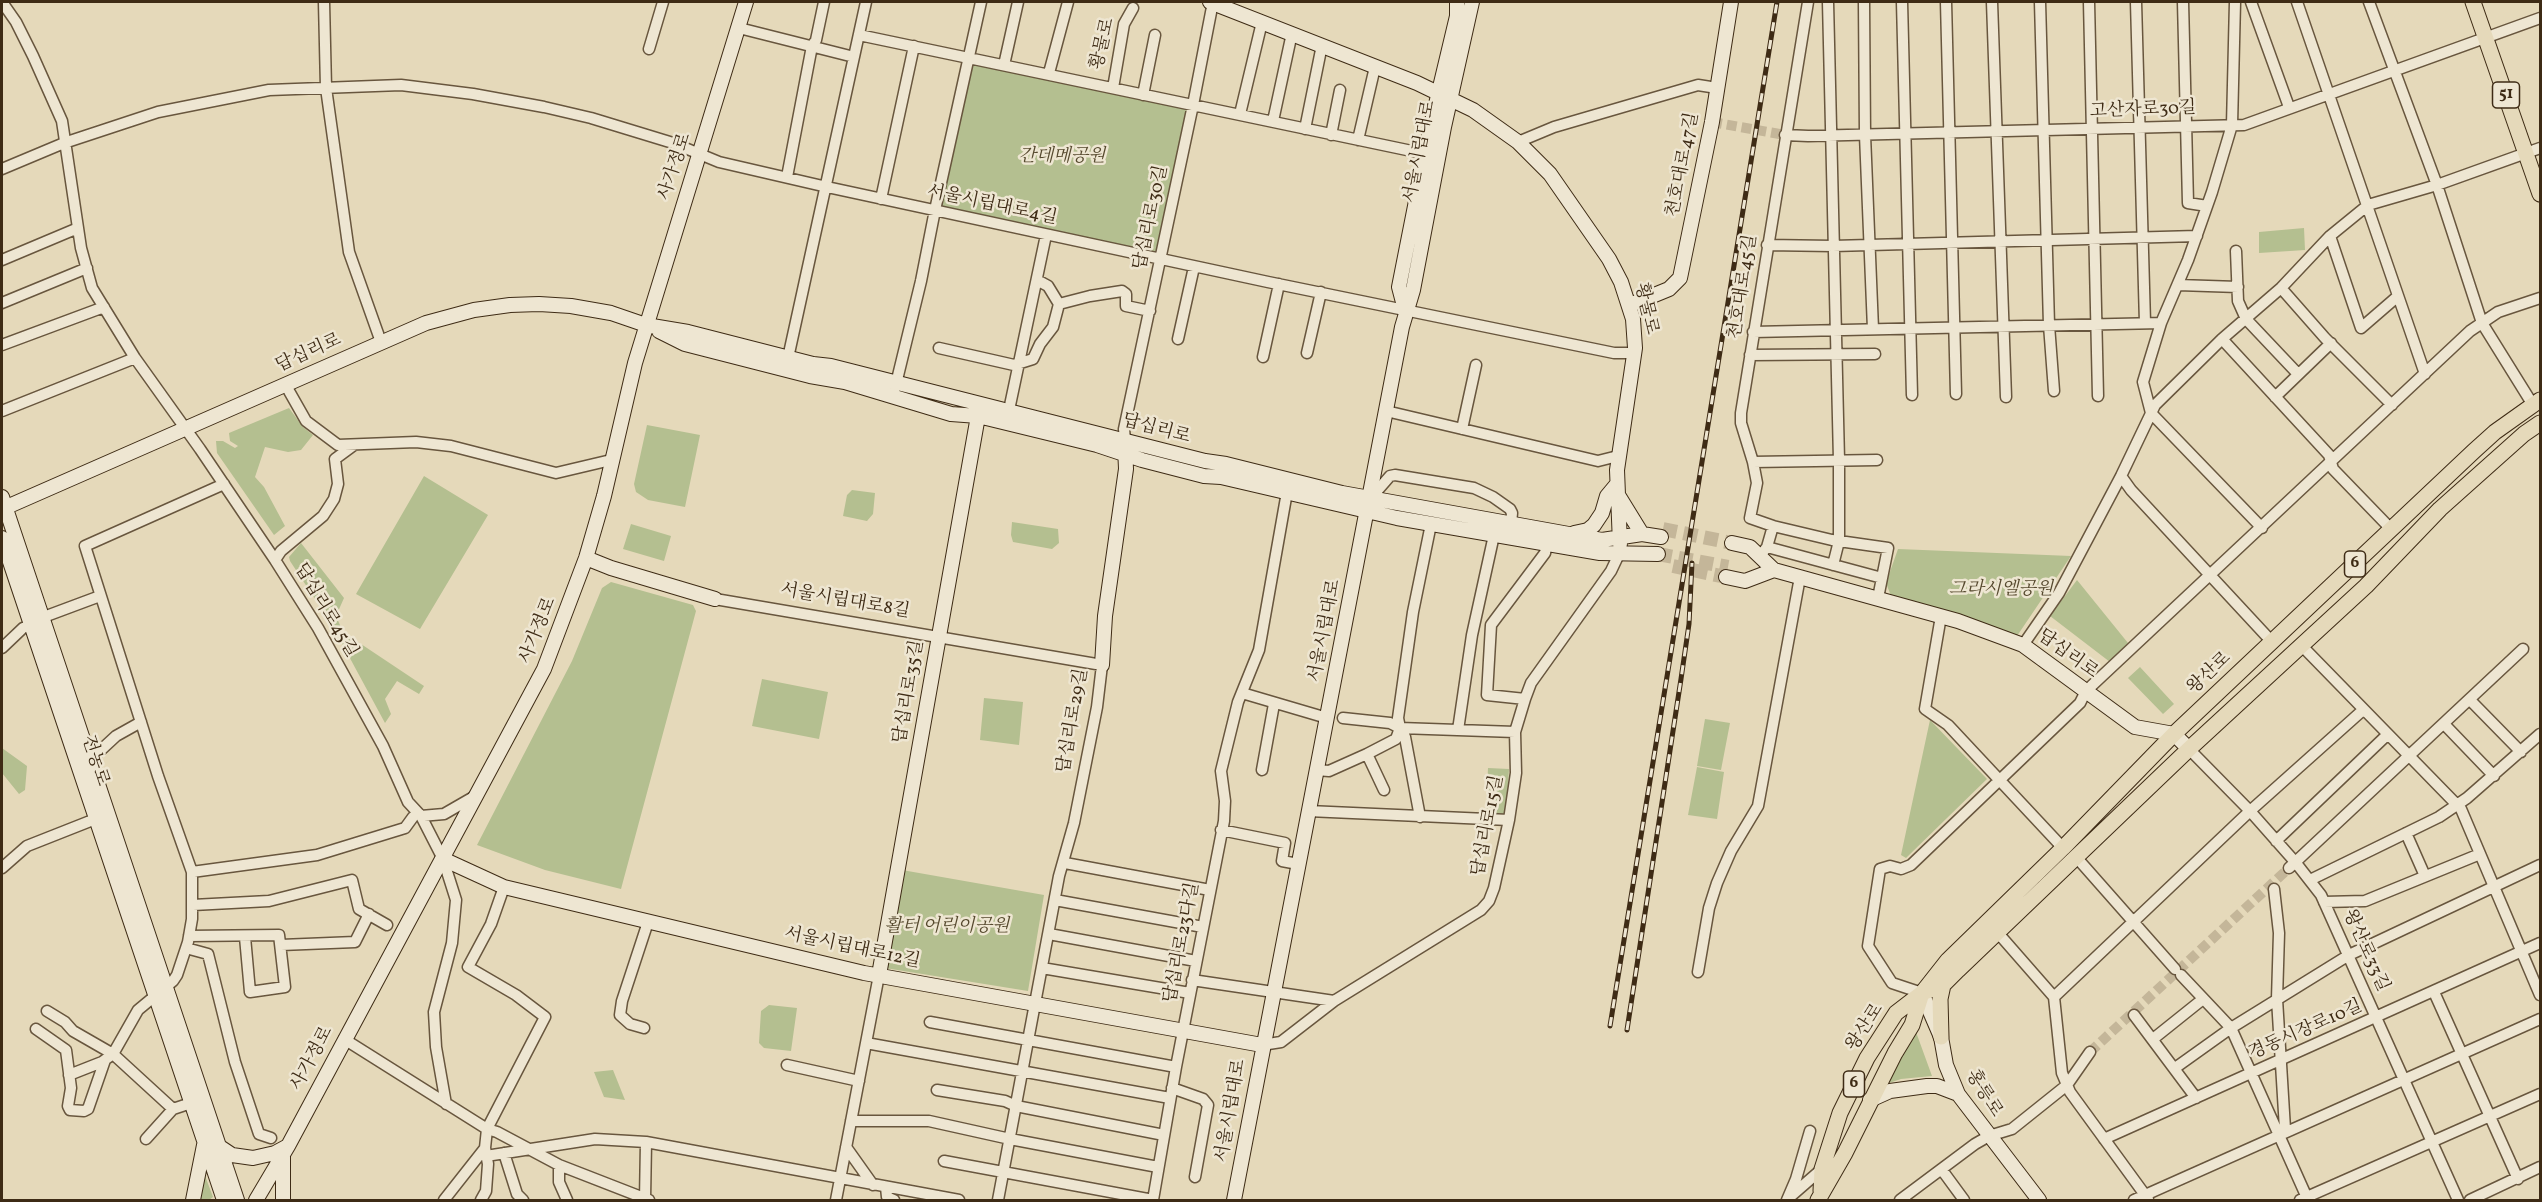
<!DOCTYPE html>
<html>
<head>
<meta charset="utf-8">
<style>
	body { margin:0 }
	#map { position:relative; width:2542px; height:1202px; overflow:hidden; background:#e5d9ba; font-family:Vollkorn,serif }
	canvas { display:block }
	.frame { position:absolute; inset:0; border:3px solid #3e2b15; pointer-events:none }
</style>
</head>
<body>
<div id="map">
<canvas width="2542" height="1202"></canvas>
<div class="frame"></div>
</div>
<script>
const ctx = document.querySelector('canvas').getContext('2d');
ctx.lineJoin = 'round';
function fill(path, color) { ctx.fillStyle = color; ctx.fill(path, 'evenodd'); }
const toPath = rows => new Path2D(rows.map(r => 'M' + r).join(''));
function strokePath(path, color, width, dash) { ctx.strokeStyle = color; ctx.lineWidth = width; ctx.lineCap = dash ? 'butt' : 'round'; ctx.setLineDash(dash || []); ctx.stroke(path); }
function write(font, color, halo, rows, align = 'center') {
  ctx.font = font + ' Vollkorn,"Noto Serif KR",serif'; ctx.lineWidth = 5; ctx.setLineDash([]); ctx.textBaseline = 'middle'; ctx.strokeStyle = halo; ctx.fillStyle = color; for (const [text, x, y, turn = 0] of rows) {
    ctx.save(); ctx.translate(x, y); ctx.rotate((+turn || 0) * Math.PI / 180); ctx.textAlign = isNaN(turn) ? turn : align; if (halo) ctx.strokeText(text, 0, 0); ctx.fillText(text, 0, 0); ctx.restore();
  }
}
fill(toPath([
	[970,62,1187,109,1155,254,938,207],
	[2304,228,2305,250,2259,253,2259,232],
	[289,408,303,427,313,435,301,450,288,452,265,447,255,477,264,487,285,526,274,535,217,453,216,441,223,441,235,448,238,446,230,441,229,433],
	[647,425,700,435,685,507,648,500,636,492,634,484],
	[424,476,488,515,420,629,356,594],
	[852,490,875,493,873,514,867,521,843,516,847,495],
	[1012,522,1058,529,1059,543,1052,549,1013,542,1011,535],
	[631,524,671,536,664,561,623,549],
	[301,543,344,598,336,616,343,632,424,686,419,694,397,681,385,699,391,714,385,723,332,625,290,561,289,557],
	[1898,549,2071,556,2017,636,1893,601,1886,583],
	[2077,580,2128,643,2110,662,2050,616],
	[611,582,693,605,696,611,621,889,545,870,477,845,572,661,602,588],
	[2140,667,2174,704,2163,714,2128,678],
	[762,679,828,692,819,739,752,726],
	[984,698,1023,702,1019,745,980,740],
	[1705,719,1730,723,1721,770,1697,766],
	[1930,720,1987,779,1906,858,1901,855],
	[2,748,27,766,25,790,19,794,2,773],
	[1697,767,1724,772,1717,819,1688,815],
	[1488,768,1509,769,1506,815,1486,814],
	[902,870,1044,895,1028,991,885,968],
	[769,1005,797,1008,791,1051,764,1048,759,1043,761,1011],
	[1916,1032,1932,1076,1901,1079,1883,1085],
	[613,1070,625,1100,604,1097,594,1072],
	[204,1173,213,1197,209,1200,197,1200]
]), '#b4bf90');
strokePath(toPath([
	[1712,122,1785,135],
	[2090,1052,2289,868]
]), '#c4b699', 10, [10, 5]);
strokePath(toPath([
	[1663,529,1732,543],
	[1658,554,1728,567],
	[1673,566,1726,577]
]), '#c4b699', 14, [14, 7]);
const street = toPath([
	[2,2,16,22,33,56,62,121,81,248,92,288,135,358,200,449,275,560,318,628,383,746,408,802,421,816,443,859,456,900,452,943,434,1012,436,1047,446,1104],
	[324,2,326,88,349,252,381,342],
	[1828,2,1839,460,1839,541,1833,565],
	[1864,2,1865,135,1873,329],
	[1902,2,1912,395],
	[1946,2,1956,394],
	[1992,2,2006,397],
	[2040,2,2049,325,2054,391],
	[2089,2,2098,396],
	[2136,2,2145,323],
	[2183,2,2188,203,2207,206],
	[2235,2,2232,125,2212,192,2188,260,2161,323,2143,382,2151,413,2262,528],
	[2251,2,2289,107],
	[2297,2,2425,374],
	[2369,2,2437,185,2482,323,2533,405],
	[739,28,854,57],
	[859,35,1426,154],
	[649,49,663,2],
	[1004,65,1018,2],
	[1049,73,1068,2],
	[1113,88,1124,24,1133,8],
	[1143,95,1155,35],
	[1240,114,1262,22],
	[1273,121,1292,33],
	[1305,129,1322,45],
	[1331,135,1340,90],
	[1785,135,1808,136,2244,125,2540,18],
	[1358,140,1375,67],
	[1518,142,1554,127,1698,85,1717,88],
	[2,169,64,143,158,112,269,90,401,85,473,94,544,107,591,118,673,143,719,162,827,187,1268,282,1614,353,1635,353],
	[787,177,812,46,816,40,824,2],
	[881,199,914,46],
	[2330,236,2361,328,2398,296],
	[1767,245,1833,246,2197,236],
	[2236,251,2238,301,2246,319,2298,374],
	[2,260,78,228],
	[2178,285,2238,287],
	[2281,288,2325,338,2392,405],
	[2,303,87,268],
	[1059,304,1090,296,1122,291,1126,294,1126,306,1150,311],
	[1753,332,2161,323],
	[1178,339,1194,267],
	[2222,339,2329,455,2333,469,2391,529],
	[2,345,104,307],
	[939,348,1014,365,1033,359,1040,344,1053,327,1059,304,1048,286,1037,280],
	[1307,353,1321,292],
	[1750,355,1875,354],
	[1263,357,1279,284],
	[788,358,866,2],
	[285,384,306,421,338,445,416,442,451,446,556,473,611,460],
	[895,388,921,281,935,210,981,2],
	[2275,397,2331,343],
	[1009,410,1046,235],
	[2,411,135,358],
	[1386,411,1598,461,1618,456],
	[1462,429,1476,365],
	[1125,440,1124,429,1193,105,1213,2],
	[1753,462,1877,460],
	[2121,476,2131,490,2273,643],
	[1370,499,1390,476,1395,475,1474,488,1493,497,1510,509,1512,513,1511,524],
	[1773,526,1832,540,1888,548,1878,598],
	[1767,547,1882,578],
	[1759,557,1767,547,1773,526,1750,518,1757,483,1753,462,1741,423,1741,413,1808,2],
	[275,560,281,551,323,516,334,499,338,484,335,459,354,445],
	[715,599,1102,665,1097,707,1074,823,1059,876,998,1200],
	[1941,616,1925,709,1948,725,2063,848],
	[41,618,100,596],
	[2023,645,2059,593,2121,476,2155,405,2222,339,2281,288,2330,236,2368,205,2437,185,2540,148],
	[2301,645,2461,809,2540,995],
	[2,648,23,628,30,625],
	[1242,693,1327,718],
	[1525,699,1487,695,1491,625,1545,553,1547,544],
	[2470,700,2521,752],
	[1343,718,1390,723,1400,728,1515,732],
	[2444,724,2494,776],
	[1458,730,1472,635,1494,535],
	[2189,749,2250,811,2296,863,2321,895,2458,1200],
	[1367,754,1384,790],
	[88,762,116,736,141,722],
	[1262,770,1274,704],
	[1316,770,1329,771,1367,754,1396,739,1400,728],
	[1308,811,1509,820],
	[421,816,444,814,477,795],
	[1420,817,1405,737,1400,728,1398,718,1413,612,1431,524],
	[1221,830,1285,843,1282,861,1298,864],
	[2406,833,2425,876],
	[2276,841,2387,735],
	[2077,858,2175,969],
	[1065,863,1210,890],
	[2,868,27,846,103,816],
	[2289,868,2523,649],
	[192,872,317,855,405,828,413,817],
	[2310,880,2439,817,2467,798,2540,734],
	[2274,889,2279,933,2277,999,2285,1129,2280,1137],
	[1055,900,1203,927],
	[2324,902,2365,901,2480,854],
	[193,905,269,901,352,880,359,909,387,925],
	[1998,933,2054,997,2062,1073,2070,1092,2148,1199],
	[1049,934,1196,961],
	[189,936,279,935,285,987,250,992,245,937],
	[281,945,355,942,369,914],
	[186,948,208,954,235,1062,259,1134,271,1138],
	[1042,968,1190,993],
	[1698,972,1709,908,1717,883,1731,851,1758,806,1800,577],
	[2181,975,2231,1028,2308,1200],
	[1192,980,1334,1001],
	[2434,992,2518,1179],
	[1922,993,1892,983,1868,946,1880,869,1890,866,1901,869,1911,865,2080,703,2086,691,2470,331,2498,312,2540,298],
	[2054,997,2250,811,2363,710],
	[47,1011,65,1022,73,1031,113,1054,173,1109,191,1103],
	[2134,1015,2196,1098],
	[930,1022,1176,1067],
	[644,1028,630,1024,620,1015,622,1001,648,922],
	[36,1029,66,1050,71,1088,68,1106,70,1110,84,1111,88,1109,105,1060],
	[344,1039,487,1129,497,1132,559,1165,649,1200],
	[2153,1039,2203,999],
	[866,1043,1170,1098],
	[1262,1045,1281,1042,1334,1001,1481,910,1489,901,1494,888,1509,820,1516,773,1515,732,1525,699,1531,683,1611,571,1620,552],
	[787,1065,859,1081],
	[2175,1068,2231,1028,2349,955,2540,865],
	[69,1075,102,1062,113,1054,138,1010,173,981,177,975,188,942,192,919,192,872,158,776,85,546,224,484],
	[1172,1088,1203,1099,1208,1105,1195,1177],
	[937,1090,1005,1101,1016,1106,1164,1135],
	[851,1121,929,1121,1010,1139,1158,1167],
	[146,1139,173,1109],
	[2104,1139,2540,943],
	[846,1147,873,1185],
	[504,1153,517,1194,523,1200],
	[486,1156,595,1139,646,1142,959,1200],
	[944,1161,1153,1200],
	[559,1165,559,1182,567,1200],
	[1942,1170,1964,1200],
	[886,1187,887,1197,894,1200],
	[1791,1196,1822,1169],
	[444,1200,485,1148,487,1129,545,1017,516,995,468,967,491,924,504,887],
	[481,1200,486,1191,488,1164,485,1148],
	[645,1200,646,1142],
	[836,1200,879,975],
	[1153,1200,1176,1067,1224,821,1225,801,1221,771,1238,702,1259,650,1287,492],
	[1787,1200,1796,1179,1810,1131],
	[1900,1200,1975,1144,1989,1136,2012,1129,2067,1085,2090,1052],
	[2134,1200,2540,1019],
	[2300,1200,2540,1094],
	[2470,1200,2540,1167]
]);
const secondary = toPath([
	[1210,2,1417,83,1473,110,1518,142,1550,174,1609,259,1621,282,1633,319,1635,348,1617,470,1620,544],
	[1630,305,1669,289,1680,278,1712,122,1731,2],
	[1405,310,1399,287,1431,125,1457,16,1457,2],
	[659,331,685,344,810,376,845,382,951,414,978,416,1097,445,1142,460,1204,476,1221,477,1397,518,1600,553,1658,554],
	[1618,495,1642,534],
	[2,497,237,1200],
	[2,509,426,323,474,310,510,305,539,304,571,306,611,313,646,325,688,332,813,364,831,366,1205,461,1226,464,1342,493,1602,540,1642,534,1661,537],
	[1574,533,1588,530,1594,525,1602,513,1607,496,1617,484],
	[2,538,224,1200],
	[1732,543,1750,547,1774,570,1958,621,2023,645,2135,727,2174,734,2189,749],
	[586,558,611,568,715,599],
	[1726,577,1745,581,1774,570],
	[1102,665,1105,616,1126,469,1125,447],
	[443,859,504,887,864,973,1262,1045],
	[879,975,978,416],
	[1922,993,1941,1037,1946,1065,1958,1094,2039,1200],
	[1870,1100,1890,1091,1927,1086,1937,1086,1958,1094],
	[217,1145,232,1155,253,1158,275,1153,288,1146],
	[193,1200,204,1145],
	[256,1200,288,1146,544,669,586,558,604,496,635,363,746,2],
	[283,1200,283,1157],
	[1234,1200,1402,327,1413,290,1444,127,1472,2]
]);
const primary = toPath([
	[2473,2,2540,194],
	[1941,1037,1940,999,1943,985],
	[1821,1191,1822,1169,1840,1113,1867,1058,1896,1013,1922,993,1943,985,1958,970,2189,749,2366,586,2440,509,2524,434,2540,423],
	[1818,1200,1845,1153,1895,1053,1912,1025,1922,993,1948,960,2063,848,2174,734,2474,451,2495,432,2540,400]
]);
strokePath(street, '#68563e', 13);
strokePath(secondary, '#3e2b15', 16);
strokePath(primary, '#3e2b15', 17);
strokePath(street, '#eee6d2', 10);
strokePath(secondary, '#eee6d2', 14);
strokePath(primary, '#e5d9ba', 15);
const rail = toPath([
	[1610,1026,1777,2],
	[1627,1030,1681,679,1689,624,1692,563]
]);
strokePath(rail, '#3e2b15', 5);
strokePath(rail, '#eee6d2', 3, [9]);
for (const [x, y, w] of [
	[2506,95,27],
	[2355,564,21],
	[1854,1084,21]
]) { const box = new Path2D(); box.roundRect(x - w / 2, y - 13, w, 26, 4.5); ctx.fillStyle = '#eee6d2'; ctx.fill(box); strokePath(box, '#3e2b15', 1.5); }
write('bold 16px', '#3e2b15', null, [
	["51",2506,95],
	["6",2355,564],
	["6",1854,1084]
]);
write('18px', '#3e2b15', '#eee6d2', [
	["황물로",1104,44,-77],
	["고산자로30길",2143,111,-2],
	["서울시립대로",1421,152,-79],
	["천호대로47길",1684,165,-79],
	["사가정로",676,167,-72],
	["서울시립대로4길",992,206,12],
	["답십리로30길",1152,218,-78],
	["천호대로45길",1744,287,-81],
	["황물로",1645,309,77],
	["답십리로",309,354,-24],
	["답십리로",1156,430,15],
	["서울시립대로8길",845,602,10],
	["답십리로45길",325,611,59],
	["사가정로",539,631,-68],
	["서울시립대로",1326,631,-79],
	["답십리로",2067,655,36],
	["왕산로",2210,674,-43],
	["답십리로35길",910,692,-80],
	["답십리로29길",1074,721,-80],
	["전농로",94,761,72],
	["답십리로15길",1489,826,-79],
	["답십리로23다길",1183,943,-79],
	["서울시립대로12길",852,949,12],
	["왕산로33길",2365,951,66],
	["왕산로",1866,1028,-57],
	["경동시장로10길",2306,1031,-24],
	["사가정로",313,1059,-62],
	["홍릉로",1983,1094,58],
	["서울시립대로",1232,1111,-80]
]);
write('italic 18px', '#56492e', '#eee6d2', [
	["간데메공원",1062,158],
	["그라시엘공원",2001,591],
	["활터 어린이공원",947,928]
]);
</script>
</body>
</html>
